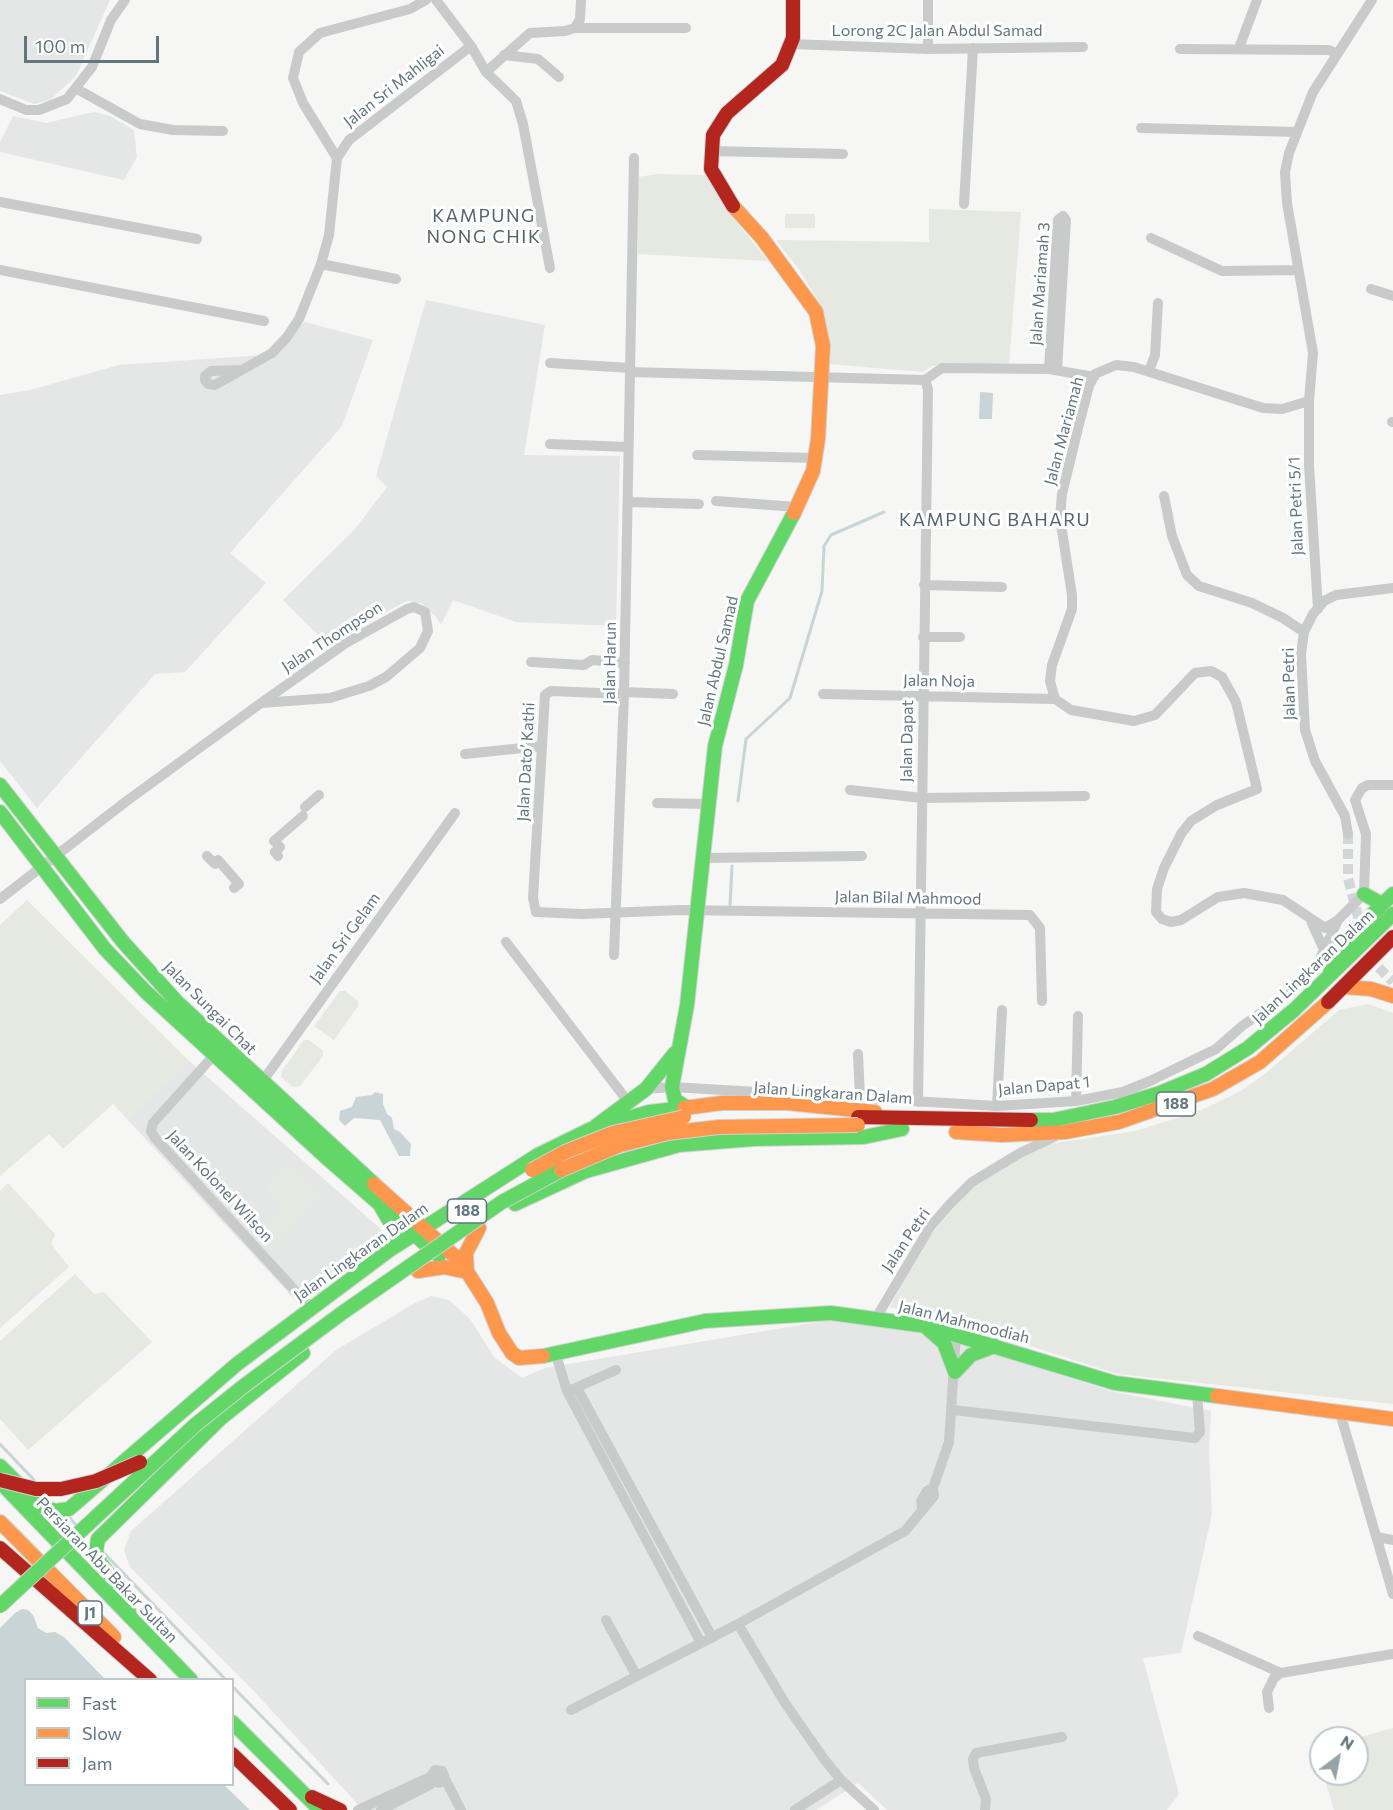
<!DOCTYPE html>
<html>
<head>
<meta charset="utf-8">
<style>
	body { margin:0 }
	#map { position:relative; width:1393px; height:1810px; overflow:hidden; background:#f6f6f5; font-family:Commissioner,sans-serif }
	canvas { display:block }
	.legend { position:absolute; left:24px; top:1678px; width:210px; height:108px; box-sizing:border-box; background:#fff; border:2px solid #c0c8cc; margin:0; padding:8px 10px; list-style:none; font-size:18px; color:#627680 }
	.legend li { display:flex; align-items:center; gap:12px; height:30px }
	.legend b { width:30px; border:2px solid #c0c8cc }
	.north { position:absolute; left:1309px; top:1726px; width:60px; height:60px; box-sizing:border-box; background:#fff; border:2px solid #c0c8cc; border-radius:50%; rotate:32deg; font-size:16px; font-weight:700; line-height:24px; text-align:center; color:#627680 }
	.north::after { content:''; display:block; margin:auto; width:21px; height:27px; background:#96a3a9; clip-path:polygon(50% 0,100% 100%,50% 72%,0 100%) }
	.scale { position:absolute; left:24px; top:36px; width:135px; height:27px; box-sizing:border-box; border:3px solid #627680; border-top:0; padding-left:8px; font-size:18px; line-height:21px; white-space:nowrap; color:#627680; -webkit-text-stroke:4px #fff; paint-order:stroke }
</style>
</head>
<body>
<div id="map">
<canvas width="1393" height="1810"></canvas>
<ul class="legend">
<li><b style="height:8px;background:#63d668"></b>Fast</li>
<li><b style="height:8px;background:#ff974d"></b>Slow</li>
<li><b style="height:8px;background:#b3261e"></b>Jam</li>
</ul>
<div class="north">N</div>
<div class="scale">100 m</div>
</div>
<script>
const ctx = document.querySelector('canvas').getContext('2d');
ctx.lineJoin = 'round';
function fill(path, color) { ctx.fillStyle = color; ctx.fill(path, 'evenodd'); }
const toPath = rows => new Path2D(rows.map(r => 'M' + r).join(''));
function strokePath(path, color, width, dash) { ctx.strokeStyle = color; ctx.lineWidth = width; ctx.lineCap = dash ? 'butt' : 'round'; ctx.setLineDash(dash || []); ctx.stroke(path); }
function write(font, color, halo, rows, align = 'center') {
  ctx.font = font + ' Commissioner,sans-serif'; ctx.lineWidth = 6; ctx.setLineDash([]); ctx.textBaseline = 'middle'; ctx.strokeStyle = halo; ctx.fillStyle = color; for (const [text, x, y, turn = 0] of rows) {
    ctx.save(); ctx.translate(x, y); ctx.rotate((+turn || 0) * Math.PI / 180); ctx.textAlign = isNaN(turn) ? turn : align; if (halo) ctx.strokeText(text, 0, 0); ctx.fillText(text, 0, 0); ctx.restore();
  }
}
fill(toPath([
	[0,0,110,0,76,76,50,100,34,104,0,91],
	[94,112,110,116,134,130,137,157,124,180,0,152,0,142,13,116,46,123],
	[426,300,545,325,524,455,620,456,616,626,516,622,453,600,441,625,436,617,421,603,407,601,382,614,332,649,283,600,355,529,387,487,376,476],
	[305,322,373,340,342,426,230,553,266,583,185,672,155,674,37,808,0,761,0,395,30,390,119,365,264,355],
	[188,1060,381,1229,384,1240,381,1247,296,1301,127,1119],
	[431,1296,449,1300,470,1319,495,1358,522,1378,545,1368,835,1319,879,1323,972,1347,1111,1391,1211,1411,1209,1448,1212,1514,1181,1653,1143,1658,1179,1794,1167,1810,887,1810,858,1783,816,1810,363,1810,251,1688,130,1567,124,1550,131,1531,336,1350,415,1303]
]), '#e5e7e6');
fill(toPath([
	[658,174,706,175,725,208,768,261,638,254,638,177],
	[929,209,1021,212,1009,365,932,366,923,372,829,364,827,325,818,301,800,271,776,240,929,242],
	[785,214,815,214,815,228,785,228],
	[27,900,188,1060,127,1119,113,1104,63,1149,49,1134,0,1176,0,925],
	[340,991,345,991,358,1001,358,1006,334,1040,314,1026],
	[1368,1004,1393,1013,1393,1404,1118,1374,1011,1340,890,1307,920,1247,972,1187,1017,1160,1050,1144,1135,1131,1197,1112,1241,1091,1266,1073,1339,1010],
	[304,1040,309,1040,323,1051,323,1056,300,1086,293,1087,281,1077,282,1071],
	[289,1163,322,1193,274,1244,260,1230,284,1205,265,1188],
	[8,1183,55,1234,51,1244,69,1267,0,1328,0,1191],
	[75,1274,94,1294,104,1292,152,1342,28,1450,0,1419,0,1341],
	[1393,1728,1393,1810,1334,1810,1323,1774,1357,1774,1357,1738]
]), '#e6e8e2');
fill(toPath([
	[980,392,993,393,992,419,979,419],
	[375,1092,383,1094,383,1104,387,1114,392,1118,394,1129,400,1132,411,1144,410,1156,399,1156,380,1120,354,1118,345,1126,339,1120,340,1111,352,1107,356,1097,372,1095],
	[22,1609,28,1610,33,1615,38,1628,46,1633,55,1632,64,1637,105,1679,26,1680,26,1784,224,1785,250,1810,0,1810,0,1628,15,1613]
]), '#c8d4d5');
strokePath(toPath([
	[738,801,746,739,790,698,822,591,824,546,831,535,884,512],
	[730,905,732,866],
	[0,1444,34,1480],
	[67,1515,77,1526],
	[105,1554,226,1680],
	[232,1686,328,1784]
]), '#c8d4d5', 3);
strokePath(toPath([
	[1348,834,1348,878,1361,929],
	[1371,955,1375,964,1393,982]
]), '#d1d6d8', 10, [10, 5]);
const fast = toPath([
	[0,785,123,942,178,1003,374,1184],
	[0,812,105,949,146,992,329,1160,439,1256],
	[1364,894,1382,904],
	[1330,973,1340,946,1393,894],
	[686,1107,675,1100,672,1087,687,1005,715,746,736,665,747,601,794,513],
	[1031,1120,1053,1120,1115,1107,1160,1093,1206,1074,1248,1048,1294,1010,1393,914],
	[596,1126,646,1089,675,1053],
	[515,1204,586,1171,679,1145,754,1139,864,1137,902,1129],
	[380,1205,394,1229,395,1238,391,1249],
	[927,1328,944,1343,955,1372],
	[543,1356,705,1321,831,1313,926,1326,1115,1383,1217,1396],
	[955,1372,971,1355,995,1346],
	[0,1466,39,1505,55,1511,69,1509,237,1364,391,1249,538,1155,591,1129,649,1112,684,1108],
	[0,1482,191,1680],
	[130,1617,125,1595,99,1561,96,1551,98,1539,221,1418,303,1353],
	[232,1722,320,1810]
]);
const slow = toPath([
	[733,206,762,238,816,312,823,346,818,439,813,471,794,513],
	[1345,987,1371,989,1393,996],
	[684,1108,722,1103,787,1103,875,1112],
	[956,1132,1002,1135,1065,1132,1119,1122,1213,1089,1260,1062,1328,1002],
	[374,1184,461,1262,487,1303,499,1333,512,1353,519,1358,543,1356],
	[418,1271,444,1267,467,1272,466,1253,479,1228],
	[1217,1396,1393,1419],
	[0,1522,114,1637]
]);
const jam = toPath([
	[733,206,711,169,713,135,727,113,782,65,793,38,793,0],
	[1328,1002,1393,937],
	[858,1117,1031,1120],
	[0,1548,150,1680],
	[232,1754,290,1810],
	[312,1797,340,1810]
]);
strokePath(fast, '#d2d3d3', 16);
strokePath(slow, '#d2d3d3', 16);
strokePath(jam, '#d2d3d3', 16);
strokePath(toPath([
	[436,0,471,46,486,72,516,101,523,124,550,268],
	[928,0,928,49],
	[575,28,686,28],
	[791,44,928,49,1083,47],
	[1239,48,1257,0],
	[1180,49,1329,50,1337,54],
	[504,55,538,59,559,77],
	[486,72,530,33,565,31,575,28,580,19,581,0],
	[77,89,140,124,173,130,223,131],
	[0,99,26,110,39,110,67,99,92,67,111,20,125,0],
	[1141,128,1296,132],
	[710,151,843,154],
	[337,158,303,103,293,78,299,52,320,33,410,9,426,0],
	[0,202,197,239],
	[964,204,973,48],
	[1151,238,1222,271,1298,270],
	[321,264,396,279],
	[0,270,264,321],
	[1371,289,1393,296],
	[550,363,630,368],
	[1049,369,1058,220,1063,216,1066,220,1057,370],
	[241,370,211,371,205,376,205,380,208,384,215,385,272,353,287,337,299,319,321,264,329,235,337,158,349,140,471,46],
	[1149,371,1155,355,1158,303],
	[630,372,925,380],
	[925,380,942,368,1049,369,1094,377],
	[1309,401,1282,409,1263,408,1134,367,1116,365,1095,374,1089,386,1079,424,1062,494,1060,518,1072,595,1072,609,1052,665,1050,681,1055,699,1071,710,1134,721,1155,715,1195,673,1211,671,1222,677,1236,702,1257,789,1217,805,1191,821,1181,834,1164,868,1157,889,1156,912,1162,919,1171,922,1181,920,1218,897,1244,893,1283,900,1325,928,1338,920],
	[1392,422,1393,422],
	[550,444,628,447],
	[697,455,815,458],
	[1164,496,1172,536,1187,575,1199,586,1252,603,1283,618,1304,632],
	[716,501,797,507],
	[628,502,699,504],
	[924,585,1002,587],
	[1318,609,1309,465,1309,401,1313,353,1287,203,1285,172,1289,153,1313,92,1372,0],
	[923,637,960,637],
	[531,662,584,665,592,660,625,663],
	[624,692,673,694],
	[624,694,551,691,545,695,533,898,536,912,582,914,681,910,1030,915,1040,928,1042,1001],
	[823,694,1055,699],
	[465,754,542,746],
	[850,790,922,798,1085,796],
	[657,803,707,804],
	[305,807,319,795],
	[1348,834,1345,816,1315,761,1305,730,1301,654,1304,632,1313,614,1324,601,1336,595,1393,588],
	[274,841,303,816],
	[277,844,280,847,275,852,278,856],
	[207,856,215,864,218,860,239,884,234,888],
	[702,858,862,856],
	[0,899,124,803,261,703,346,643,407,609,414,607,425,612,428,631,420,648,386,677,369,686,330,698,261,703],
	[1311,921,1324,950],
	[506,942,629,1103],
	[614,955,624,694,634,158],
	[858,1054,860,1098],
	[214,1055,153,1123,151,1131,155,1138,311,1308],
	[262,1082,455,813],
	[646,1089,672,1087,997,1106,1076,1101,1123,1092,1150,1081,1216,1049,1242,1026,1291,992,1316,967,1338,920,1364,894,1366,834,1355,800,1362,788,1368,785,1393,785],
	[1076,1101,1078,1016],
	[918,1102,928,389,925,380],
	[997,1106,1002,1010],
	[876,1318,930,1227,950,1204,972,1182,1020,1153,1054,1137],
	[556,1355,567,1391,701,1643],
	[577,1388,712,1637],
	[573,1389,616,1370],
	[953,1410,1195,1438,1200,1432,1197,1394],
	[1340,1413,1393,1594],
	[922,1508,921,1501,927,1491,933,1488],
	[1377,1537,1393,1540],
	[606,1620,636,1675],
	[738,1624,785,1703,824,1759,841,1780,874,1810],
	[1198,1636,1281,1673,1393,1654],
	[1269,1708,1267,1692,1274,1678,1281,1673],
	[571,1710,738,1624,905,1531,934,1496,933,1488,949,1442,956,1334],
	[444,1777,461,1810],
	[358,1810,430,1777,435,1770,442,1771,444,1775,439,1783,430,1777],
	[381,1810,431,1784],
	[795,1810,841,1780],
	[985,1810,986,1799,974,1768,973,1759,976,1753,1062,1737]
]), '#c9cbcb', 10);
strokePath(fast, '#63d668', 14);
strokePath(slow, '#ff974d', 14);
strokePath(jam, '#b3261e', 14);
const fastBridge = toPath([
	[0,1606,195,1425,245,1385,342,1313,502,1202,561,1170]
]);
const slowBridge = toPath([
	[532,1170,565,1152,613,1133,684,1117],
	[561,1170,620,1145,668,1133,719,1127,858,1125]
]);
const jamBridge = toPath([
	[0,1480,36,1489,61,1489,96,1481,140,1462]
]);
strokePath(fastBridge, '#d2d3d3', 16, []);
strokePath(slowBridge, '#d2d3d3', 16, []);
strokePath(jamBridge, '#d2d3d3', 16, []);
strokePath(fastBridge, '#63d668', 14);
strokePath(slowBridge, '#ff974d', 14);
strokePath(jamBridge, '#b3261e', 14);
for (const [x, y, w] of [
	[1176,1104,39],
	[467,1211,39],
	[90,1613,24]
]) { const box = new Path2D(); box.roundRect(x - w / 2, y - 12, w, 24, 4.5); ctx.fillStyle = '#fff'; ctx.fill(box); strokePath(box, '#627680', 1.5); }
write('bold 15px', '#627680', null, [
	["188",1176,1104],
	["188",467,1211],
	["J1",90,1613]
]);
write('16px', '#627680', '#fff', [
	["Lorong 2C Jalan Abdul Samad",937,31],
	["Jalan Sri Mahligai",394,86,-38],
	["Jalan Mariamah 3",1040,284,-86],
	["Jalan Mariamah",1064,431,-75],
	["Jalan Petri 5/1",1296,506,-92],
	["Jalan Thompson",332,637,-33],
	["Jalan Abdul Samad",718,661,-77],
	["Jalan Harun",610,663,-89],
	["Jalan Noja",939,681,1],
	["Jalan Petri",1289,684,-91],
	["Jalan Dapat",907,741,-89],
	["Jalan Dato’ Kathi",526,762,-87],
	["Jalan Bilal Mahmood",908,898,1],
	["Jalan Sri Gelam",345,938,-54],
	["Jalan Lingkaran Dalam",1313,967,-43],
	["Jalan Sungai Chat",210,1008,45],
	["Jalan Dapat 1",1044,1086,-5],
	["Jalan Lingkaran Dalam",833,1093,4],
	["Jalan Kolonel Wilson",220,1186,47],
	["Jalan Petri",906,1240,-56],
	["Jalan Lingkaran Dalam",361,1252,-35],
	["Jalan Mahmoodiah",964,1322,14],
	["Persiaran Abu Bakar Sultan",107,1570,46]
]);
ctx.letterSpacing = '1.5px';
write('18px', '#54636b', '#fff', [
	["KAMPUNG",484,216],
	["NONG CHIK",484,237],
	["KAMPUNG BAHARU",995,520]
]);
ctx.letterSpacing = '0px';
</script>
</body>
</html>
